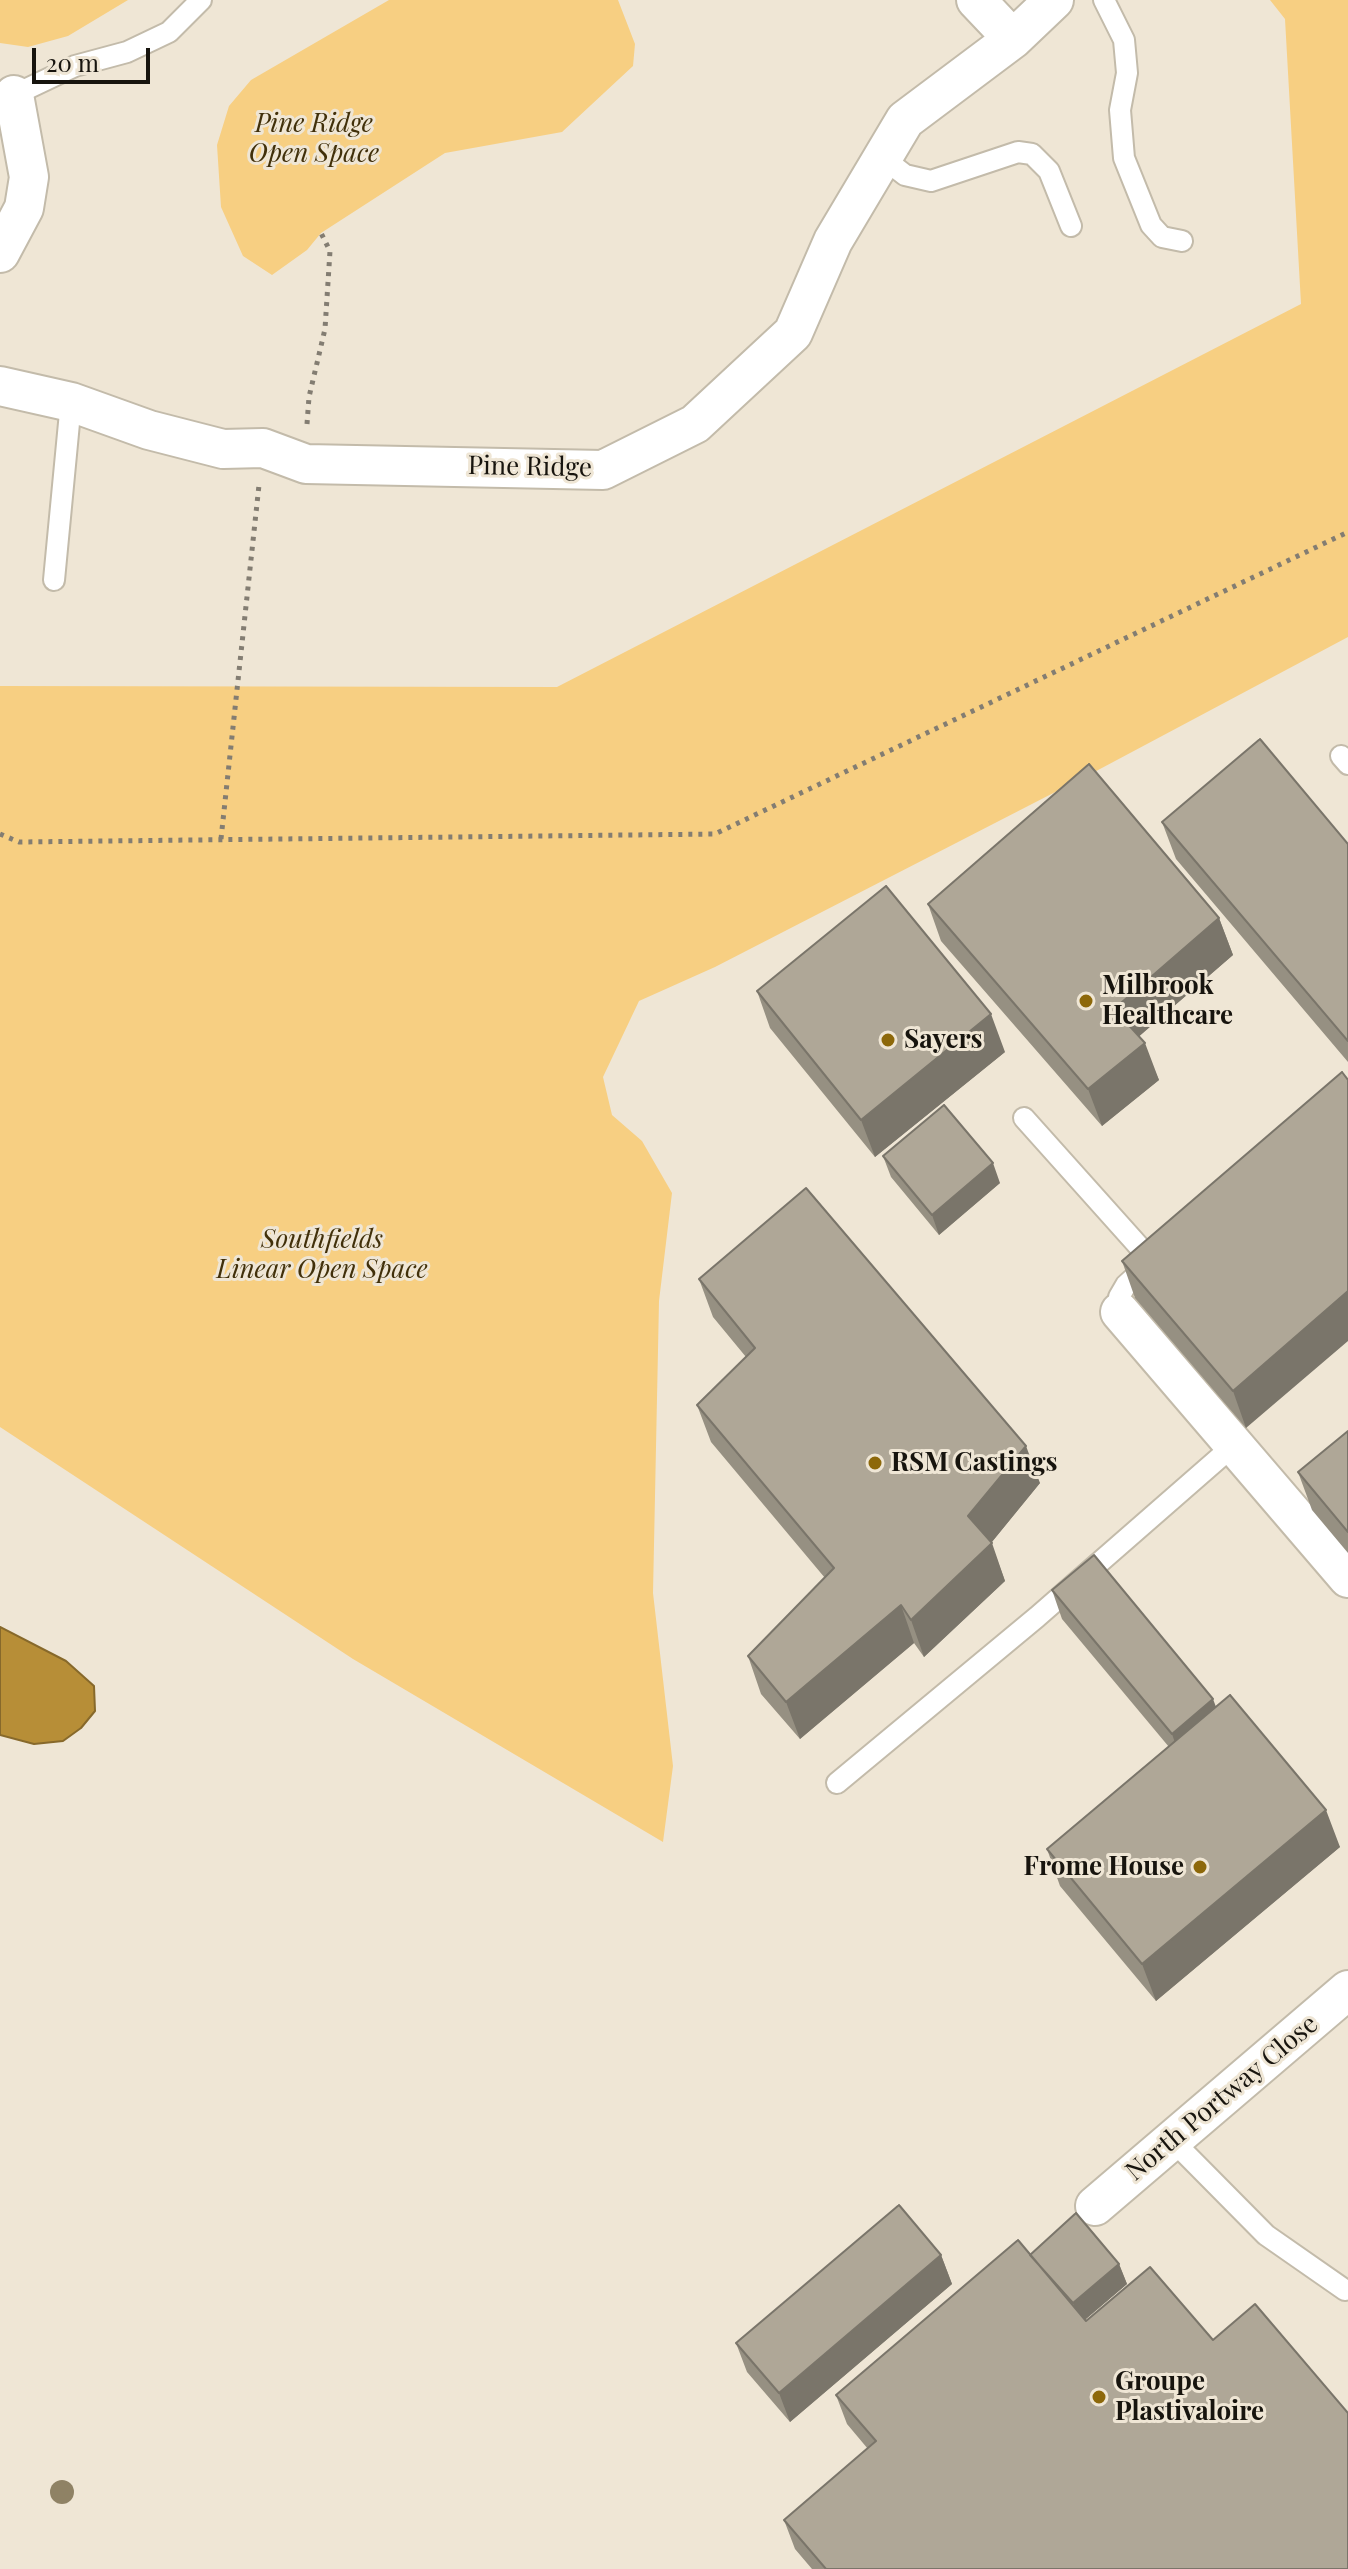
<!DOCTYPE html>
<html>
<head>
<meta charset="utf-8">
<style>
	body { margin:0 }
	#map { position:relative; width:1348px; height:2569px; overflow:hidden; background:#efe6d5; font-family:"Playfair Display",serif }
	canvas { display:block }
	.scale { position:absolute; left:32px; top:48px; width:118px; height:36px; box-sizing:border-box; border:4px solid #17140e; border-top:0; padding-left:10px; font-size:24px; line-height:28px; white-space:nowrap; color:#17140e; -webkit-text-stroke:6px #efe6d5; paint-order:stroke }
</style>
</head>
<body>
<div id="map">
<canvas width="1348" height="2569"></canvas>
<div class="scale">20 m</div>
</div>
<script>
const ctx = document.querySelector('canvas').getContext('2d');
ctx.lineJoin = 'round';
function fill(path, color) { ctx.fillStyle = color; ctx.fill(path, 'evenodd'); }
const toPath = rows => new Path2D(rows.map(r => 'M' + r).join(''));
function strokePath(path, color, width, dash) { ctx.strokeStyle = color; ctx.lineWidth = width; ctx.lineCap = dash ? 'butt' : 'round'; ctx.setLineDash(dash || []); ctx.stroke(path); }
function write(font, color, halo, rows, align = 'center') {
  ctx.font = font + ' "Playfair Display",serif'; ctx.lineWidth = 6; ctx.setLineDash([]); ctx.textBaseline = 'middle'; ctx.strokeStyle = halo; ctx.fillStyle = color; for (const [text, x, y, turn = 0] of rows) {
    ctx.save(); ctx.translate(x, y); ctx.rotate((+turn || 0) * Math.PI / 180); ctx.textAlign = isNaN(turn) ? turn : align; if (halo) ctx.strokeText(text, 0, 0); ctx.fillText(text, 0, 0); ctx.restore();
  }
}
fill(toPath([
	[0,0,128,0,68,36,28,47,0,43],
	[389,0,618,0,635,44,633,66,562,132,445,153,321,233,307,250,272,275,243,256,221,207,217,145,229,106,251,80],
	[1270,0,1348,0,1348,637,1100,769,715,967,639,1001,603,1077,612,1115,642,1141,672,1193,659,1301,653,1593,673,1766,663,1842,353,1659,0,1427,0,686,557,687,1301,304,1285,19]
]), '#f7cf82');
const water = toPath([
	[0,1627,66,1661,94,1686,95,1711,81,1728,63,1741,34,1744,0,1735,0,1627]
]);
fill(water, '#b78e37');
strokePath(water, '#87692b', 2);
const lane = toPath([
	[1104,0,1124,40,1127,73,1120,110,1124,158,1151,225,1162,237,1182,241],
	[14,95,75,66,127,52,169,32,201,0],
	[883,158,905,175,931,181,1018,152,1032,154,1049,171,1071,226],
	[54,580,71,402],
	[1341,756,1348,764],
	[1024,1118,1152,1261],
	[1120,1312,1119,1297,1126,1285,1149,1264],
	[837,1783,1037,1617,1234,1445],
	[1172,2140,1266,2235,1345,2290]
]);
const street = toPath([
	[976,0,1013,39],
	[0,253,24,208,29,177,14,95],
	[0,386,71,402,149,430,223,449,263,448,306,464,603,470,695,424,793,333,833,241,905,120,1013,39,1054,0],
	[1120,1312,1348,1578],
	[1095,2206,1348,1990]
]);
strokePath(lane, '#c3bbaa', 24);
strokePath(street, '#c3bbaa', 42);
strokePath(toPath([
	[307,424,309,397,325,329,330,251,321,233],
	[0,834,19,842,715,834,1348,532],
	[221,839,259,485]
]), '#837d72', 5, [4, 6]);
strokePath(lane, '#fff', 20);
strokePath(street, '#fff', 38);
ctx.fillStyle = '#8f8265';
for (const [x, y] of [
	[62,2492]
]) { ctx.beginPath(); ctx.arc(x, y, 12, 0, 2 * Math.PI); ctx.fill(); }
fill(toPath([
	[1162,822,1348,844,1348,1062,1176,859],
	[928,904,1219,918,1233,955,1139,1036,1159,1080,1102,1126,941,941],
	[757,991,1005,1052,875,1157,770,1028],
	[1342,1072,1246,1428,1135,1298,1122,1261],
	[883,1156,1000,1183,939,1235,891,1177],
	[699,1279,1040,1483,991,1543,1005,1581,924,1657,914,1643,800,1739,761,1694,748,1656,825,1578,711,1442,697,1405,746,1357,713,1317],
	[1348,1431,1348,1553,1312,1510,1298,1472],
	[1052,1590,1216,1707,1340,1847,1156,2001,1060,1886,1047,1849,1169,1747,1062,1619],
	[941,2255,952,2284,790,2422,747,2372,736,2343],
	[1030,2255,1119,2264,1127,2284,1085,2320,1348,2569,812,2569,795,2549,784,2520,868,2449,847,2424,836,2395]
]), '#969082');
fill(toPath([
	[1219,918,1233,955,1128,1046,1114,1009],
	[991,1014,1005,1052,875,1157,861,1120],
	[1145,1043,1159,1080,1102,1126,1088,1089],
	[993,1163,1000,1183,939,1235,932,1215],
	[1348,1291,1348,1341,1246,1428,1233,1391],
	[1026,1446,1040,1483,987,1548,992,1543,1005,1581,924,1657,911,1620,968,1516],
	[901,1605,914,1643,800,1739,786,1702],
	[1213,1699,1224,1728,1182,1763,1172,1734],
	[1326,1810,1340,1847,1156,2001,1142,1964],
	[941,2255,952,2284,790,2422,779,2393],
	[1119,2264,1127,2284,1081,2323,1073,2303]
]), '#7a756a');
const building = toPath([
	[1260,739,1348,844,1348,1041,1162,822,1260,739],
	[1089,764,1219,918,1114,1009,1145,1043,1088,1089,928,904,1089,764],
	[886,886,991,1014,861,1120,757,991,886,886],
	[1342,1072,1348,1080,1348,1291,1233,1391,1122,1261,1342,1072],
	[944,1105,993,1163,932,1215,883,1156,944,1105],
	[806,1188,1026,1446,968,1516,992,1543,911,1620,901,1605,786,1702,748,1656,834,1568,697,1405,755,1348,699,1279,806,1188],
	[1348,1431,1348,1532,1298,1472,1348,1431],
	[1094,1555,1213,1699,1172,1734,1052,1590,1094,1555],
	[1230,1695,1326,1810,1142,1964,1047,1849,1230,1695],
	[899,2205,941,2255,779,2393,736,2343,899,2205],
	[1076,2213,1119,2264,1073,2303,1030,2255,1076,2213],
	[1018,2240,1086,2321,1150,2267,1213,2340,1255,2304,1348,2413,1348,2569,826,2569,784,2520,876,2441,836,2395,1018,2240]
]);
fill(building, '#afa797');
strokePath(building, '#7a756a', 2);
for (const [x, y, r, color] of [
	[1086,1001,8,"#8d680a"],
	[888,1040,8,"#8d680a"],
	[875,1463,8,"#8d680a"],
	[1200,1867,8,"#8d680a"],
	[1099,2397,8,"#8d680a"]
]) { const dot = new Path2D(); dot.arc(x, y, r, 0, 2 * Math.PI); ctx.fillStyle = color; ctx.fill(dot); strokePath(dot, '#efe6d5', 3); }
write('italic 26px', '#41300a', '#efe6d5', [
	["Pine Ridge",314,124],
	["Open Space",314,154],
	["Southfields",322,1240],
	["Linear Open Space",322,1270]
]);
write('26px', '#17140e', '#efe6d5', [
	["Pine Ridge",530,467,1],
	["North Portway Close",1222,2098,-40]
]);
write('bold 26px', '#17140e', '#efe6d5', [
	["Milbrook",1102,986],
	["Healthcare",1102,1016],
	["Sayers",904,1040],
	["RSM Castings",891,1463],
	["Frome House",1184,1867,"right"],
	["Groupe",1115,2382],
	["Plastivaloire",1115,2412]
], 'left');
</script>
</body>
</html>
